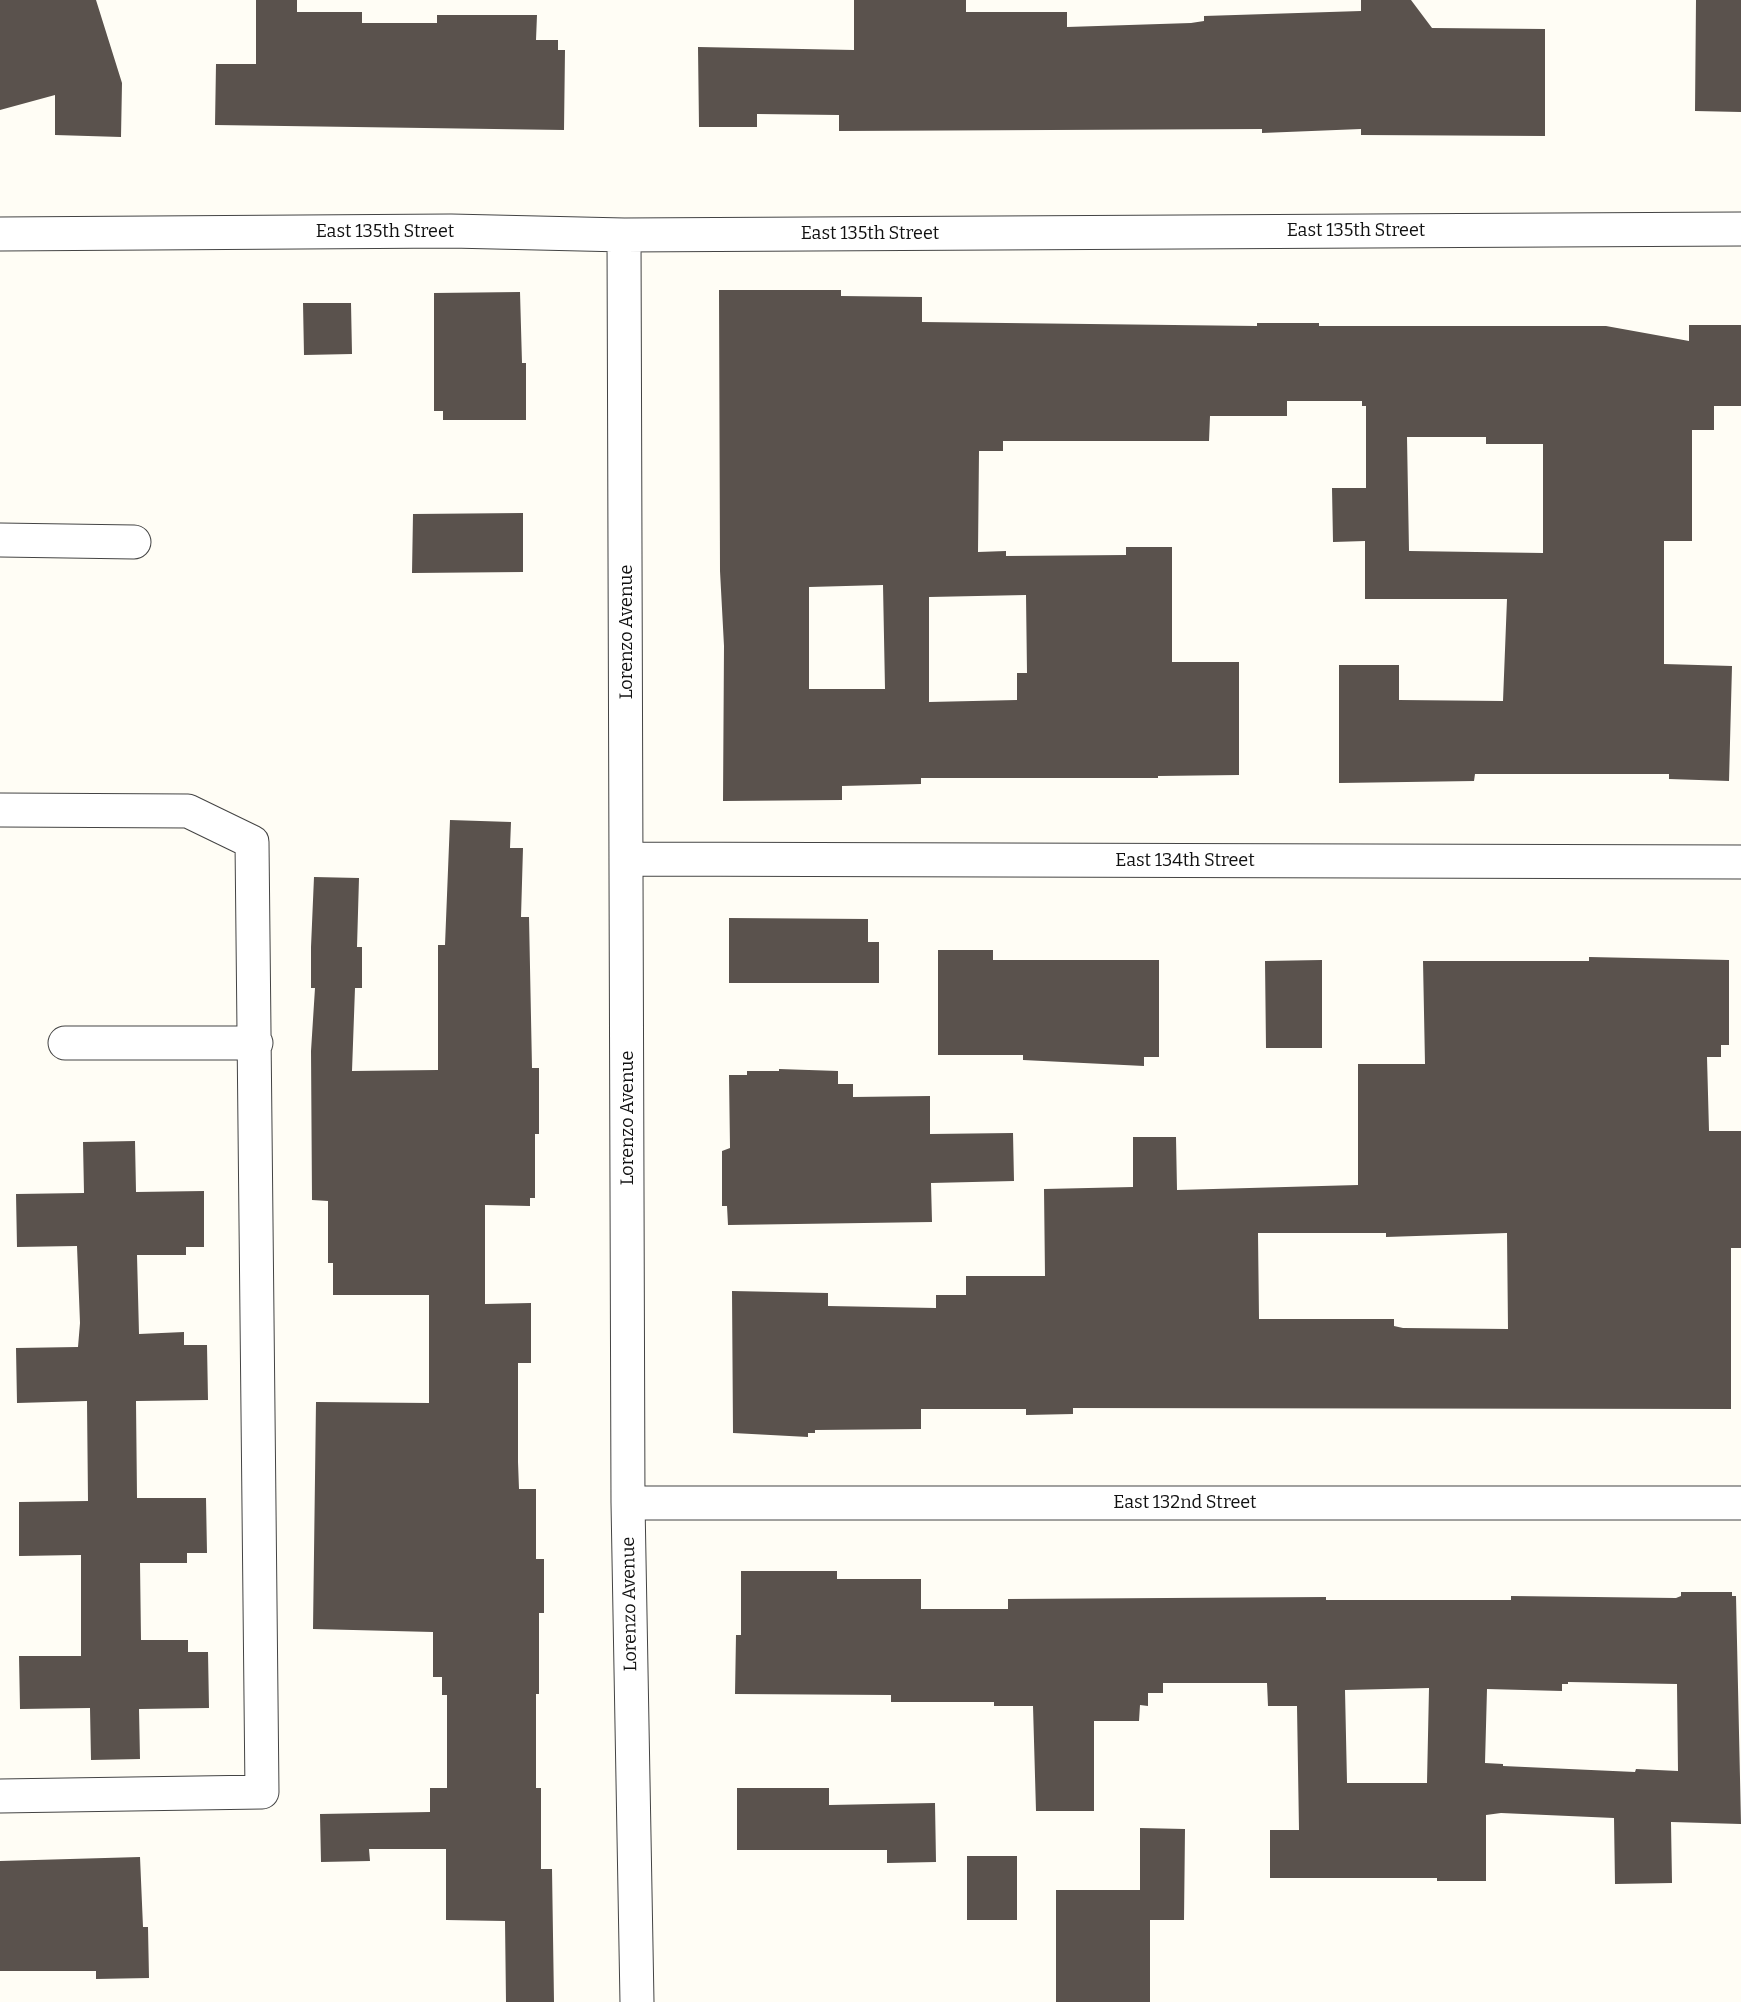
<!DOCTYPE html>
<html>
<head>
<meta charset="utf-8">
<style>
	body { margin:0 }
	canvas { display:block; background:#fffdf5 }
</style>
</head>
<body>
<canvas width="1741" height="2002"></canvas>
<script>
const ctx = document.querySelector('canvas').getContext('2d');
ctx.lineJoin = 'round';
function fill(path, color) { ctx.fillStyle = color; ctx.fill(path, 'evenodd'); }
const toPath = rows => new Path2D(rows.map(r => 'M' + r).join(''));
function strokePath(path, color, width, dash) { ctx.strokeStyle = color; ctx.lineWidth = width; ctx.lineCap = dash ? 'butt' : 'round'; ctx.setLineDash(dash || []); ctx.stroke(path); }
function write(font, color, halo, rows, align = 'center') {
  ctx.font = font + ' Bitter,serif'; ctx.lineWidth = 6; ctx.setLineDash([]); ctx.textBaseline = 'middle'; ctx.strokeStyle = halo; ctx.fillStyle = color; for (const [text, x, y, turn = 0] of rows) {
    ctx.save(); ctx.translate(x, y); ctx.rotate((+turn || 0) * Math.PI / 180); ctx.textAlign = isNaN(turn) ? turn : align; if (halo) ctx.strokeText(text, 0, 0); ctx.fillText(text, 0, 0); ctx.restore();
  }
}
fill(toPath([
	[0,0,96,0,122,83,121,137,55,135,55,95,0,110],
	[256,0,297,0,297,12,362,12,362,23,437,23,437,15,537,15,536,40,558,40,558,50,565,50,564,130,215,125,216,64,256,64],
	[854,0,966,0,966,12,1067,12,1067,27,1191,23,1204,21,1204,16,1361,11,1361,0,1411,0,1432,28,1545,29,1545,136,1361,135,1361,129,1262,133,1262,129,839,131,839,115,757,114,757,127,699,127,698,47,854,50],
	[1696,0,1741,0,1741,112,1695,111],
	[719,290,841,290,841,296,922,297,922,322,1257,326,1257,323,1319,323,1319,326,1606,326,1689,341,1689,325,1741,325,1741,406,1714,406,1714,430,1692,430,1692,541,1664,541,1664,664,1732,666,1729,781,1669,779,1669,774,1475,774,1474,781,1339,783,1339,665,1399,665,1399,700,1503,701,1507,599,1365,599,1365,541,1333,542,1332,488,1366,488,1366,406,1362,406,1362,401,1287,401,1287,416,1210,416,1209,441,1003,441,1003,451,979,451,978,552,1006,551,1006,556,1126,555,1126,547,1172,547,1172,662,1239,662,1239,775,1158,776,1158,778,921,778,921,784,842,786,842,800,723,801,724,646,720,571],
	[1407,437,1486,437,1486,444,1543,444,1543,553,1409,551],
	[883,585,885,689,809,689,809,587],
	[1026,595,1027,673,1017,673,1017,700,929,702,929,597],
	[520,292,522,363,526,363,526,420,443,420,443,411,434,411,434,293],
	[303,303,351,303,352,354,304,355],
	[523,513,523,572,412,573,413,514],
	[450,820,511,822,510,848,523,848,521,917,529,917,532,1068,539,1068,539,1134,535,1134,535,1198,530,1198,530,1206,485,1205,485,1304,531,1303,531,1363,518,1363,518,1462,519,1489,536,1489,536,1559,544,1559,544,1613,539,1613,539,1694,536,1694,536,1788,541,1788,541,1869,552,1869,554,2002,506,2002,505,1921,446,1920,446,1849,369,1849,370,1861,321,1862,320,1814,430,1812,430,1788,447,1788,447,1695,442,1695,442,1677,433,1677,433,1632,313,1629,316,1402,429,1403,429,1295,333,1295,333,1263,328,1263,328,1201,312,1200,311,1051,315,988,311,988,311,947,314,877,359,878,357,947,362,947,362,988,355,988,352,1071,438,1070,438,945,445,945],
	[729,918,868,919,868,942,879,942,879,983,729,983],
	[938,950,993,950,993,960,1159,960,1159,1057,1144,1057,1144,1066,1023,1060,1023,1055,938,1055],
	[1589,957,1729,960,1729,1045,1721,1045,1721,1057,1707,1057,1709,1131,1741,1131,1741,1248,1731,1248,1731,1409,1073,1408,1073,1414,1026,1415,1026,1409,921,1409,921,1429,815,1430,815,1433,808,1433,808,1437,733,1433,732,1291,828,1293,828,1306,936,1308,936,1295,966,1295,966,1276,1045,1276,1044,1189,1133,1187,1133,1137,1176,1137,1177,1190,1358,1185,1358,1064,1425,1064,1423,961,1589,961],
	[1258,1233,1386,1233,1386,1237,1507,1233,1508,1329,1403,1328,1394,1326,1394,1319,1259,1319],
	[1322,960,1322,1048,1266,1048,1265,961],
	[779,1069,838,1071,838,1084,853,1084,853,1097,930,1096,930,1134,1013,1133,1014,1181,931,1183,932,1222,728,1225,727,1206,722,1206,722,1151,730,1148,729,1075,747,1075,747,1071,779,1071],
	[135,1141,136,1192,204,1191,204,1247,186,1247,186,1255,137,1255,139,1334,184,1332,184,1345,207,1345,208,1400,136,1401,137,1498,206,1498,207,1553,187,1553,187,1563,140,1563,141,1640,188,1640,188,1652,208,1652,209,1708,139,1709,140,1759,91,1760,90,1708,20,1709,19,1656,81,1656,81,1555,19,1556,19,1502,88,1501,87,1401,17,1403,16,1348,78,1347,80,1323,77,1246,17,1247,16,1194,84,1193,83,1142],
	[741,1571,837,1571,837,1579,921,1579,921,1609,1008,1609,1008,1599,1326,1597,1326,1600,1511,1600,1511,1596,1676,1598,1681,1596,1681,1592,1732,1592,1732,1596,1736,1596,1741,1824,1671,1822,1672,1883,1615,1884,1614,1818,1501,1813,1486,1815,1486,1881,1437,1881,1437,1878,1270,1878,1270,1830,1299,1830,1297,1706,1268,1706,1267,1683,1163,1683,1163,1693,1148,1693,1148,1706,1140,1705,1139,1721,1094,1721,1094,1811,1036,1811,1033,1706,994,1706,994,1702,891,1702,891,1695,735,1694,736,1635,741,1635],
	[1568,1682,1677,1684,1678,1771,1636,1769,1635,1772,1503,1766,1503,1764,1485,1763,1487,1689,1562,1691,1562,1684,1568,1684],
	[1429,1688,1427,1783,1347,1783,1345,1690],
	[737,1788,829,1788,829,1805,935,1803,936,1862,887,1863,887,1850,737,1850],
	[1140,1828,1185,1829,1184,1920,1150,1920,1150,2002,1056,2002,1056,1890,1140,1890],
	[967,1856,1017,1856,1017,1920,967,1920],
	[140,1857,143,1927,148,1927,149,1978,96,1979,96,1971,0,1971,0,1861]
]), '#5a524d');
const minor = toPath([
	[0,234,451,231,624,235,1741,229],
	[624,235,628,1503,637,2002],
	[0,540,134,542],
	[0,810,188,811,252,842,262,1792,0,1796],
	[628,859,1741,862],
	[65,1043,256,1043],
	[628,1503,1741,1503]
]);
strokePath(minor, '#444', 35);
strokePath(minor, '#fff', 33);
write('18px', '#111', '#fff', [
	["East 135th Street",1356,231],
	["East 135th Street",385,232],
	["East 135th Street",870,234],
	["Lorenzo Avenue",627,632,-90],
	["East 134th Street",1185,861],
	["Lorenzo Avenue",628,1118,-90],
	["East 132nd Street",1185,1503],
	["Lorenzo Avenue",630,1604,-91]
]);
</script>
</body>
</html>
